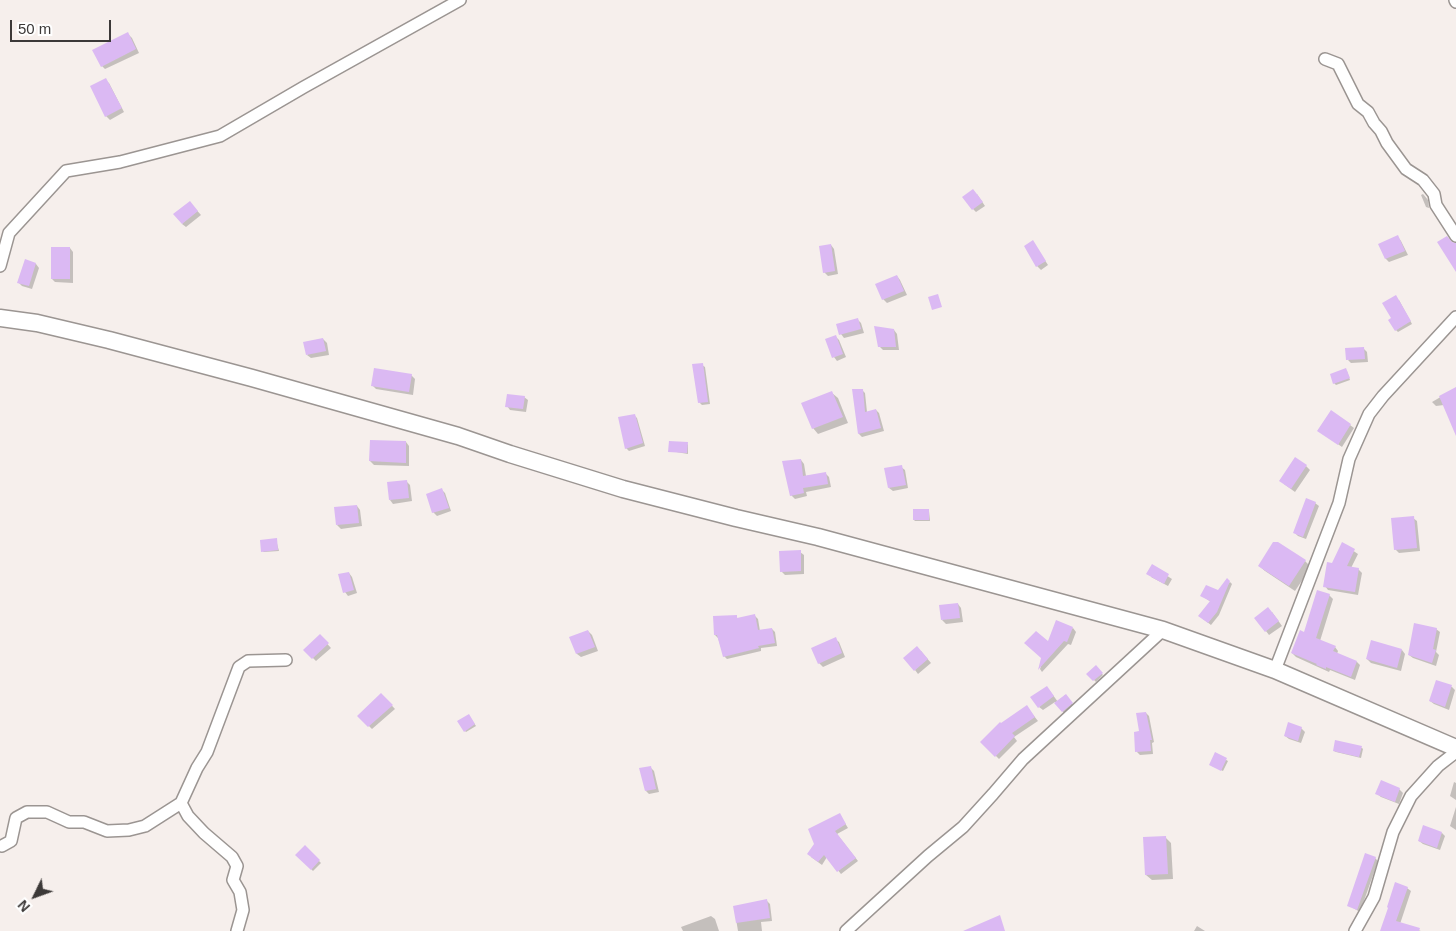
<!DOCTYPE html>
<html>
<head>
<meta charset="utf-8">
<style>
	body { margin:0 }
	#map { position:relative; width:1456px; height:931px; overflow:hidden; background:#f6efec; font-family:Arial,sans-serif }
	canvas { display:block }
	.north { position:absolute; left:10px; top:871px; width:50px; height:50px; -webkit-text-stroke:4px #fff; paint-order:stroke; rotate:228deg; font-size:14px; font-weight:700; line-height:20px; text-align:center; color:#3c3938 }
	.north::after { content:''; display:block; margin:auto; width:18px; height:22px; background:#3c3938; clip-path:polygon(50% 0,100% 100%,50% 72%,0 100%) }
	.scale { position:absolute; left:10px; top:20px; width:101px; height:22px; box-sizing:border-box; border:2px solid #3c3938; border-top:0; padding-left:6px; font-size:15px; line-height:18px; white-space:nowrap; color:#3c3938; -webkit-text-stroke:4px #fff; paint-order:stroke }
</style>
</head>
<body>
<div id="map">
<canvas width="1456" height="931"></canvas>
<div class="north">N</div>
<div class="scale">50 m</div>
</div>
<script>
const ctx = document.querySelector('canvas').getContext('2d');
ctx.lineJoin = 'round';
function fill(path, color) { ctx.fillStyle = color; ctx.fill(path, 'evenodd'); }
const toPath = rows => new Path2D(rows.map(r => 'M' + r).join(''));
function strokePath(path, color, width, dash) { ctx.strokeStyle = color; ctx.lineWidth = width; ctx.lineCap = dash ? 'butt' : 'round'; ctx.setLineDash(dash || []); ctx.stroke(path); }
fill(toPath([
	[128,34,132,38,139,53,105,69,102,66],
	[105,80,109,83,124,112,110,120,106,116],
	[977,194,985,206,976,212,973,209],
	[1423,194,1428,200,1429,208,1426,207,1421,195],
	[193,206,201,215,186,227,182,224],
	[1398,237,1401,241,1408,255,1389,262,1386,259,1380,244],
	[1033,242,1048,265,1041,270,1037,266],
	[831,245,834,249,838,274,828,276,824,272],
	[70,248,73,252,73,283,55,282,52,279],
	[25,261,36,264,39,268,32,289,22,286,18,282],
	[897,276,900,280,907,295,887,303,883,299],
	[1399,300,1412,324,1398,332,1396,330,1392,319],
	[857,319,861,323,864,333,844,338,841,334],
	[894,330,897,334,899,350,883,350,879,346],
	[835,336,839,340,846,357,837,361,834,357],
	[323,339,327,343,329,355,311,358,307,355],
	[1363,348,1367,352,1368,362,1351,363,1348,360],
	[702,365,705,367,710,404,702,405,699,402],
	[1347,371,1350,380,1336,385,1334,383],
	[411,375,415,379,413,395,376,389,372,385],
	[1456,388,1456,433,1444,405,1436,406,1432,402],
	[862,390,865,393,867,412,876,410,879,413,884,431,862,437,859,434],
	[832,393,838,398,848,423,818,434,813,428],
	[524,397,528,400,526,412,510,410,507,406],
	[634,415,637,418,645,446,629,451,626,448],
	[1350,425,1354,428,1342,447,1319,431],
	[406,442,409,446,409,466,374,465,370,461],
	[687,443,688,445,688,454,670,451],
	[801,460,804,464,806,476,825,473,829,477,831,487,806,492,807,496,795,499,791,495],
	[1306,466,1310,470,1295,492,1284,484],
	[901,467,905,470,908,488,893,491,889,488],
	[406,481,410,485,412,501,393,504,390,500],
	[442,490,445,493,451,511,437,516,433,512],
	[1315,503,1319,506,1306,539,1298,536,1295,533],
	[357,506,360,510,362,526,341,529,337,525],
	[929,511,930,521,915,521,914,520],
	[1413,518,1417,521,1420,551,1399,553,1395,549],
	[276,540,279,551,264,552,262,551],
	[1277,543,1305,561,1311,567,1295,591,1265,571,1259,566],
	[1343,544,1358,554,1351,568,1358,569,1362,573,1358,595,1328,590,1325,586,1333,565],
	[800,552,804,555,804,574,785,575,781,571],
	[1152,566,1172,579,1168,586,1151,577],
	[349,573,352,577,357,593,348,596,345,592],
	[1230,582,1232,584,1219,615,1211,625,1203,619,1211,602,1202,596,1218,592],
	[1329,595,1333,599,1320,641,1335,647,1338,651,1337,654,1357,662,1360,665,1355,680,1330,670,1329,672,1296,657,1292,653],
	[958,604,961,608,963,622,946,624,942,620],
	[1272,612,1282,626,1269,635,1256,618],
	[755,616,758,619,760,631,772,629,775,632,777,646,761,648,761,651,727,659,724,656,718,638,715,635,736,617,739,619],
	[1073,628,1076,632,1071,645,1068,644,1042,672,1040,669,1049,643],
	[1436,629,1440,632,1436,652,1439,655,1436,666,1413,658,1409,655],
	[588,631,592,635,598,651,581,657,577,654,571,638],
	[320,636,331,648,316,661,305,650],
	[835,639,839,642,845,657,823,667,819,663],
	[1402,650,1405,654,1401,671,1371,663,1367,659],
	[921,651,931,663,918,674,915,670],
	[1096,667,1103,675,1096,682,1088,674],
	[1437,681,1452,687,1455,690,1449,710,1434,704,1430,701],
	[1050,691,1058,702,1065,695,1073,705,1064,713,1055,702,1043,710,1039,707],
	[381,694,395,709,372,729,359,716],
	[1030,711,1038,721,1014,737,1017,741,999,759,982,742],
	[1146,713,1149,716,1154,742,1152,743,1153,754,1140,755,1137,752],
	[470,717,476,726,466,732,465,731],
	[1301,728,1305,732,1301,743,1289,739,1285,736],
	[1336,742,1362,748,1363,749,1361,758,1336,752,1334,751],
	[1215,754,1228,761,1223,771,1212,766],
	[650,767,654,771,659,792,649,794,646,791],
	[1454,782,1456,783,1456,800,1450,796],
	[1399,789,1403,793,1399,804,1381,797,1377,794],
	[1456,807,1456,830,1450,826],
	[840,815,848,828,837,834,858,861,841,874,827,857,822,865,811,857],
	[1442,833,1445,836,1440,850,1423,844,1419,841],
	[1165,837,1171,843,1173,879,1152,880,1146,875],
	[305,847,321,863,313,871,297,855],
	[1375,858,1378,861,1360,912,1348,905],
	[1407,888,1411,891,1400,924,1421,931,1381,931],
	[767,901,770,904,772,921,761,922,762,931,738,931,734,907],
	[711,916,715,919,719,931,683,931,681,927],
	[1197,926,1205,931,1194,931]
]), '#0003');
fill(toPath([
	[128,32,136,49,101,67,92,50],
	[106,78,122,108,105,117,90,86],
	[973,189,983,202,972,210,962,197],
	[190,201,198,211,182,224,173,214],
	[1398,235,1405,251,1385,259,1378,244],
	[1447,236,1452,242,1456,243,1456,272,1437,242],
	[1033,240,1046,261,1036,267,1024,246],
	[831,244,835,271,823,273,819,246],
	[51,247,70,247,70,279,51,279],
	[25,259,36,263,29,286,17,283],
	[897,275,904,291,882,300,875,284],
	[938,294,942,307,932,310,928,297],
	[1396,295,1411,321,1395,331,1388,320,1391,318,1382,303],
	[858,318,861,329,839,335,836,324],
	[874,326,894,329,896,347,878,347],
	[836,335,843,354,832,358,825,339],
	[323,338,326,351,306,355,303,342],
	[1364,347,1365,359,1346,360,1345,348],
	[703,363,708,402,698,403,692,364],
	[374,368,412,374,409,392,371,386],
	[1346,368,1350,378,1333,384,1330,374],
	[1456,387,1456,436,1439,396],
	[852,389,863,389,865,412,876,409,881,428,858,434],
	[832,391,843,417,812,429,801,403],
	[507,394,525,396,523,409,505,407],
	[1331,410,1351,424,1338,445,1317,431],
	[635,414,643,443,625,449,618,417],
	[370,440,406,441,406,463,369,461],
	[669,441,688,442,687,453,668,452],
	[1295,457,1307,465,1291,489,1279,481],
	[801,459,803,476,826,472,828,484,803,488,804,493,790,496,782,461],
	[902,465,906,485,888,488,884,468],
	[407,480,409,498,389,500,387,482],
	[442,488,449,508,432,513,426,494],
	[1306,498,1316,502,1303,537,1293,533],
	[357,505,359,523,336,525,334,507],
	[913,509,929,509,929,520,913,520],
	[1414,516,1417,548,1394,550,1391,518],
	[277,538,278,550,261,552,260,540],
	[1273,542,1278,542,1306,560,1289,586,1258,566],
	[1342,542,1355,549,1347,566,1359,568,1355,592,1323,587,1327,562,1332,563],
	[801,550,801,571,780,572,779,551],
	[1152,564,1169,574,1164,584,1146,574],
	[349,572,354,590,343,593,338,574],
	[1227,578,1230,581,1217,612,1208,623,1198,616,1210,601,1200,596,1206,585,1218,590],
	[1317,590,1330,594,1316,638,1336,646,1333,651,1357,661,1351,677,1326,667,1326,669,1316,665,1317,664,1291,653,1300,630,1304,632],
	[958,603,960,618,941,620,939,605],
	[1268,607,1279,621,1265,632,1254,618],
	[755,614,758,630,772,628,775,643,758,646,759,648,723,657,717,635,714,635,713,616,737,615,737,618],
	[1056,620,1073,627,1067,642,1064,641,1038,670,1041,658,1024,643,1036,631,1048,641],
	[1414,623,1437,628,1433,649,1436,650,1432,663,1408,655],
	[588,630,595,647,576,654,569,637],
	[320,634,329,643,312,659,303,650],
	[836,637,842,653,818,664,811,648],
	[1371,640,1402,649,1397,668,1366,659],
	[917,646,928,659,914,671,903,658],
	[1096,665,1103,673,1093,681,1086,674],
	[1436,680,1452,685,1445,707,1429,701],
	[1047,686,1054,696,1038,708,1030,697],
	[381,693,393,705,368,727,357,716],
	[1066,694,1073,703,1062,712,1054,703],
	[1027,705,1035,717,1012,733,1015,736,995,757,980,742,1000,722,1001,723],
	[1146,712,1152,740,1150,740,1151,751,1135,752,1134,732,1139,731,1136,713],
	[469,714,475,724,464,732,457,721],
	[1288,722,1302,727,1298,741,1284,736],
	[1335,740,1362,746,1359,757,1333,751],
	[1215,752,1227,758,1221,771,1209,765],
	[651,766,656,789,645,791,639,768],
	[1381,780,1400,788,1395,802,1375,794],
	[840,813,846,824,835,831,856,858,837,872,824,855,818,862,807,854,814,844,808,829],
	[1423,825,1442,832,1437,848,1418,841],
	[1166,836,1168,874,1145,875,1143,837],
	[305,845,320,860,311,870,295,855],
	[1365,853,1376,857,1357,910,1347,906],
	[1395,882,1408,887,1396,921,1420,928,1419,931,1380,931,1388,908,1387,907],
	[767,899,770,918,736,923,733,906],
	[1000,915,1005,931,963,931]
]), '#dbb9f3');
const street = toPath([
	[1455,0,1456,2],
	[1325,59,1338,64,1358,104,1368,112,1374,123,1381,131,1387,143,1406,169,1423,180,1434,194,1436,205,1456,236],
	[0,266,9,233,66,171,120,162,220,136,304,87,460,0],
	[1275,670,1339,503,1349,459,1369,414,1383,396,1456,317],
	[181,803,197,768,207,752,239,667,248,661,286,660],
	[2,846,11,841,16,818,27,812,47,812,69,822,84,822,107,831,129,830,145,826,181,803,188,816,204,833,232,857,237,866,233,880,240,892,243,910,237,931],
	[846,931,928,856,963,827,993,794,1023,759,1163,630],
	[1355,931,1374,897,1393,832,1411,796,1438,766,1456,752]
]);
const secondary = toPath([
	[0,318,37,323,109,340,252,378,458,436,510,454,623,489,736,518,818,537,1163,630,1275,670,1456,748]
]);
strokePath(street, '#9b9592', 14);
strokePath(secondary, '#9b9592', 19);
strokePath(street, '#fff', 11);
strokePath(secondary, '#fff', 16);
</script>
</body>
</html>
